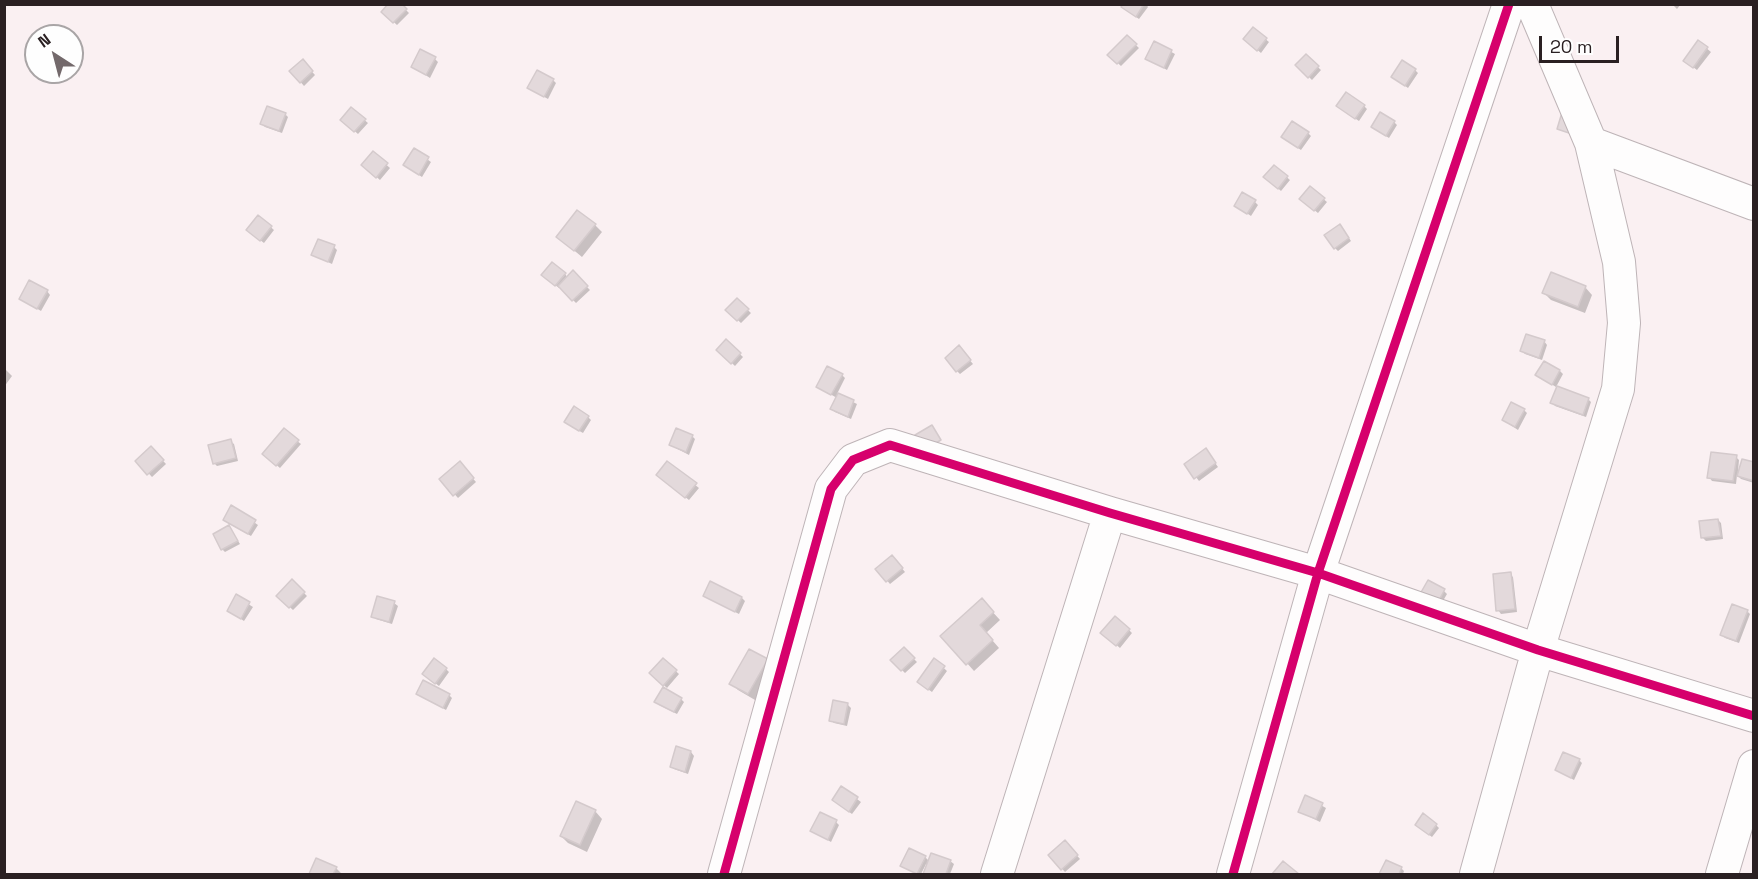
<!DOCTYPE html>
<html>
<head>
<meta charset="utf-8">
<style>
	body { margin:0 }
	#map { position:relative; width:1758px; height:879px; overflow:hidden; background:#faf0f2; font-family:"Space Grotesk",sans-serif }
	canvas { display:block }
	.frame { position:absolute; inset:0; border:6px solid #2a2022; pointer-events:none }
	.north { position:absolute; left:24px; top:24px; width:60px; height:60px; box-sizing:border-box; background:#fefefe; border:2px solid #a9a5a6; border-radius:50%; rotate:324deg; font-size:16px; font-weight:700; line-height:24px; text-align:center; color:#2a2022 }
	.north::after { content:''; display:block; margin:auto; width:21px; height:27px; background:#73696b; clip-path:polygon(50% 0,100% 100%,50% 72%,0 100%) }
	.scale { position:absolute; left:1539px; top:36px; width:80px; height:27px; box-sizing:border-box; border:3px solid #2a2022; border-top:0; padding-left:8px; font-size:18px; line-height:21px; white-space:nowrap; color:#2a2022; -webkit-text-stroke:4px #fefefe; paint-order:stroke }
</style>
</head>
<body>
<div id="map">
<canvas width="1758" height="879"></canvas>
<div class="frame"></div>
<div class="north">N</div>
<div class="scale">20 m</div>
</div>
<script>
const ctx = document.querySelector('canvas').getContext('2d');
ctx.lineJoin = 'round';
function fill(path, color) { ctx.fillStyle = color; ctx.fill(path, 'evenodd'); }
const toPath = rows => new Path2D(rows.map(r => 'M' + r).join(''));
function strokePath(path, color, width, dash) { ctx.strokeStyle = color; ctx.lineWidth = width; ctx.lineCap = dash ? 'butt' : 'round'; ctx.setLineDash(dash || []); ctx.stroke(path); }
fill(toPath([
	[400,4,409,13,397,25,383,12],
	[1125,4,1146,4,1148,7,1139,19,1126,10],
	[1672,4,1681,4,1677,9],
	[1253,29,1269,42,1261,53,1248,42],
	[1127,37,1139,48,1121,66,1109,55],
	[1699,42,1711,52,1697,70,1689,64],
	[1155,43,1175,54,1167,70,1147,59],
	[1306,56,1321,70,1312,80,1297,65],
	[435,59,438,62,430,78,413,67],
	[302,61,315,75,304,86,291,71],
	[1415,70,1418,73,1408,88,1393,77],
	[553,80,556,83,548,99,532,90],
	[1364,106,1367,109,1359,121,1341,109],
	[351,109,368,123,358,134,342,120],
	[285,114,288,117,282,133,265,127,262,124],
	[1394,122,1397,125,1389,138,1376,130],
	[1308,133,1311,136,1301,150,1286,140],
	[414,150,431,162,422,177,408,168],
	[373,153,390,168,380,180,363,165],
	[1275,167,1290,180,1281,191,1269,180],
	[1310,188,1327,202,1318,213,1304,202],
	[1255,202,1258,205,1251,216,1239,208],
	[259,217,274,230,264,243,251,233],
	[595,225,602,232,582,257,558,237],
	[1343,229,1351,241,1338,251,1335,248],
	[334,247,337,250,332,264,313,255],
	[573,273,590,290,576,303,560,287,559,288,546,278,565,274,568,278],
	[1585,287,1592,295,1585,313,1551,300,1544,293],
	[47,291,50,295,41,311,21,299],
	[737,300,751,313,741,323,727,310],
	[726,341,743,357,735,366,718,350],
	[1544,341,1547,345,1542,360,1525,354,1522,351],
	[962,351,973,364,960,374,957,371],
	[4,368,12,376,4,387],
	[1560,371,1563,374,1556,387,1537,375],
	[842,375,845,378,837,394,857,404,851,419,835,412,832,409,837,398,818,387],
	[1588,399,1591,402,1586,417,1555,406,1552,402],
	[1524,410,1527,413,1518,430,1503,420],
	[588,417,591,420,583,433,569,425],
	[692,436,695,439,689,455,670,445],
	[230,441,234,444,238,461,217,466,214,463],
	[297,441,301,444,280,468,267,457],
	[151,448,166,464,152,477,137,461],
	[1208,453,1218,467,1199,481,1186,464],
	[1736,457,1739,460,1738,471,1754,464,1754,483,1741,479,1737,475,1736,484,1712,481,1709,477],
	[459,463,476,482,458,498,441,479],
	[667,463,699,488,689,500,661,478],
	[232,507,258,525,251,536,228,523],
	[1718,520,1721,523,1723,539,1706,541,1703,538],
	[229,527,240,544,225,552,222,549],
	[895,560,905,572,890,584,877,569],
	[1510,574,1513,577,1517,612,1501,614,1498,610],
	[292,581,307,596,293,610,278,596],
	[1444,591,1447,594,1440,606,1425,597],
	[704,596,742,598,745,601,739,614],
	[237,597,253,607,244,621,229,611],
	[394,603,398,606,392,624,376,619,373,616],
	[989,608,1000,620,986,633,999,648,974,671,943,636],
	[1747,611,1750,614,1739,643,1725,638,1722,635],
	[1129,630,1132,633,1120,648,1106,636],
	[904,649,917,662,905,673,892,660],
	[663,660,679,674,667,688,651,673],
	[935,660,947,671,932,692,922,685],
	[767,661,774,668,755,700,738,690,731,683],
	[446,669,449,672,439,686,427,677],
	[418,694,449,695,452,698,446,710],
	[681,699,684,702,677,714,659,705],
	[848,705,851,708,847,726,834,723,830,720],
	[677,748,691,752,694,756,688,774,674,769,671,766],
	[1579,760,1582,763,1574,780,1556,770],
	[842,788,861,802,852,814,837,803],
	[1306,797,1326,808,1320,822,1300,812],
	[595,811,602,819,587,852,568,843,561,836],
	[836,822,839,825,831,842,812,831],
	[1436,825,1439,828,1432,837,1420,828],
	[1065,842,1080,859,1065,872,1050,855],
	[925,857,929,861,950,861,954,864,950,874,924,874,928,865,926,864,921,874,917,874,902,865],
	[317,860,336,868,342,874,310,874],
	[1387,862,1401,868,1404,871,1403,874,1381,874]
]), '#0003');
const building = toPath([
	[388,4,402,4,407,9,393,23,381,12,388,4],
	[1123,4,1144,4,1136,17,1121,7,1123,4],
	[1253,27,1267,38,1257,51,1243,39,1253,27],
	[1127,35,1137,44,1117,64,1107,55,1127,35],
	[1698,40,1708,47,1693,68,1683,61,1698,40],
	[1154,41,1172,50,1164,68,1145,59,1154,41],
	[420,49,436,57,426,75,411,67,420,49],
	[1306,54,1319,66,1308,78,1295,65,1306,54],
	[303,59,313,71,300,83,289,71,303,59],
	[1402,60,1416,69,1405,86,1391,77,1402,60],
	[537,70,554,79,544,97,527,88,537,70],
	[1346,92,1365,105,1355,119,1336,106,1346,92],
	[1566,99,1575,135,1557,129,1566,99],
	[267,106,286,113,279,131,260,124,267,106],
	[351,107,366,119,354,132,340,120,351,107],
	[1380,112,1395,121,1386,136,1371,127,1380,112],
	[1292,121,1309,132,1298,148,1281,137,1292,121],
	[414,148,429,157,419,175,403,165,414,148],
	[373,151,388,163,376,178,361,165,373,151],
	[1274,165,1288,176,1278,189,1263,177,1274,165],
	[1310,186,1325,198,1314,211,1299,199,1310,186],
	[1242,192,1256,200,1247,214,1234,206,1242,192],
	[577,210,596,224,574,251,556,237,577,210],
	[258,215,272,226,260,241,246,230,258,215],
	[1340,224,1349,238,1334,249,1324,235,1340,224],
	[318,239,335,245,328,262,311,255,318,239],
	[552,262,566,273,555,286,541,275,552,262],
	[573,270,588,286,572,301,558,286,573,270],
	[1551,272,1586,286,1578,307,1542,293,1551,272],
	[29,280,48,290,37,309,19,299,29,280],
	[737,298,749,309,737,321,725,310,737,298],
	[1526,334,1545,340,1539,358,1520,351,1526,334],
	[726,339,741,353,731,364,716,350,726,339],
	[959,345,971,360,956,372,945,358,959,345],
	[1544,361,1560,370,1552,385,1535,375,1544,361],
	[827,366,843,374,831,395,816,387,827,366],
	[1557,386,1589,398,1583,415,1550,403,1557,386],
	[838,393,854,400,848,417,830,409,838,393],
	[1511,402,1525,409,1515,427,1502,420,1511,402],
	[574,406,589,416,579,431,564,422,574,406],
	[932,425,941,440,924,450,915,435,932,425],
	[284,428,299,440,276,466,262,454,284,428],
	[676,428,693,435,686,452,669,445,676,428],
	[231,439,236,458,213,464,208,445,231,439],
	[151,446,164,460,147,475,135,461,151,446],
	[1206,448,1216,463,1194,479,1184,464,1206,448],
	[1711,452,1737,455,1733,481,1707,478,1711,452],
	[1742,459,1754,462,1754,481,1737,476,1742,459],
	[460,461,474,478,453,496,439,479,460,461],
	[667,461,697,483,685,498,656,475,667,461],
	[231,505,256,520,248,534,223,520,231,505],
	[1718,519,1721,536,1701,538,1699,521,1718,519],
	[229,525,238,541,221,550,213,534,229,525],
	[892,555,903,568,886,582,875,569,892,555],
	[1511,572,1515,609,1496,611,1493,574,1511,572],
	[292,579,305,592,289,608,276,596,292,579],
	[1428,580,1445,589,1437,604,1420,594,1428,580],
	[710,581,742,597,735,612,703,596,710,581],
	[236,594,250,602,241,619,227,611,236,594],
	[377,596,395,601,389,622,371,617,377,596],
	[982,598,994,612,980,625,993,640,966,665,940,636,982,598],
	[1732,604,1748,610,1736,641,1720,635,1732,604],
	[1115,616,1130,629,1116,646,1100,633,1115,616],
	[904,647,915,658,901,671,890,660,904,647],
	[749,649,768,659,748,694,729,684,749,649],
	[434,658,447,668,435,684,422,674,434,658],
	[663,658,677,670,663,686,649,673,663,658],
	[934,658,945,666,928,690,917,682,934,658],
	[423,680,450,694,443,708,416,694,423,680],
	[663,687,682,698,674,712,654,702,663,687],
	[833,700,848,703,844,724,829,721,833,700],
	[676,746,691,751,685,772,670,767,676,746],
	[1563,752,1580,759,1571,778,1555,770,1563,752],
	[841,786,858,797,849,812,832,800,841,786],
	[1305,795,1323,803,1316,819,1298,812,1305,795],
	[576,801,596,810,580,845,560,836,576,801],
	[820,812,837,820,828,840,810,831,820,812],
	[1423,813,1437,824,1429,835,1415,825,1423,813],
	[1065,840,1078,855,1061,870,1048,855,1065,840],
	[909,848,926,856,917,874,900,866,909,848],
	[931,853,951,860,946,874,923,874,931,853],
	[316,858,337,867,333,874,309,874,316,858],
	[1386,860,1402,867,1399,874,1379,874,1386,860],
	[1283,861,1299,874,1272,874,1283,861]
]);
fill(building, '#e3d9db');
strokePath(building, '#d4cacc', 1.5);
const street = toPath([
	[1591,143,1754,204],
	[724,874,831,489,853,460,890,445,1110,513,1318,573,1538,650,1754,716],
	[997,874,1110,513],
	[1233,874,1318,573,1509,4],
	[1476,874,1538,650,1618,389,1624,323,1619,262,1591,143,1532,4],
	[1722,874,1754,766]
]);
strokePath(street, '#beb4b7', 34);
strokePath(street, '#fefdfd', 32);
strokePath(toPath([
	[724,874,831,489,853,460,890,445,1110,513,1318,573,1538,650,1754,716],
	[1233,874,1318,573,1509,4]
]), '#d6006c', 9);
</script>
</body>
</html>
